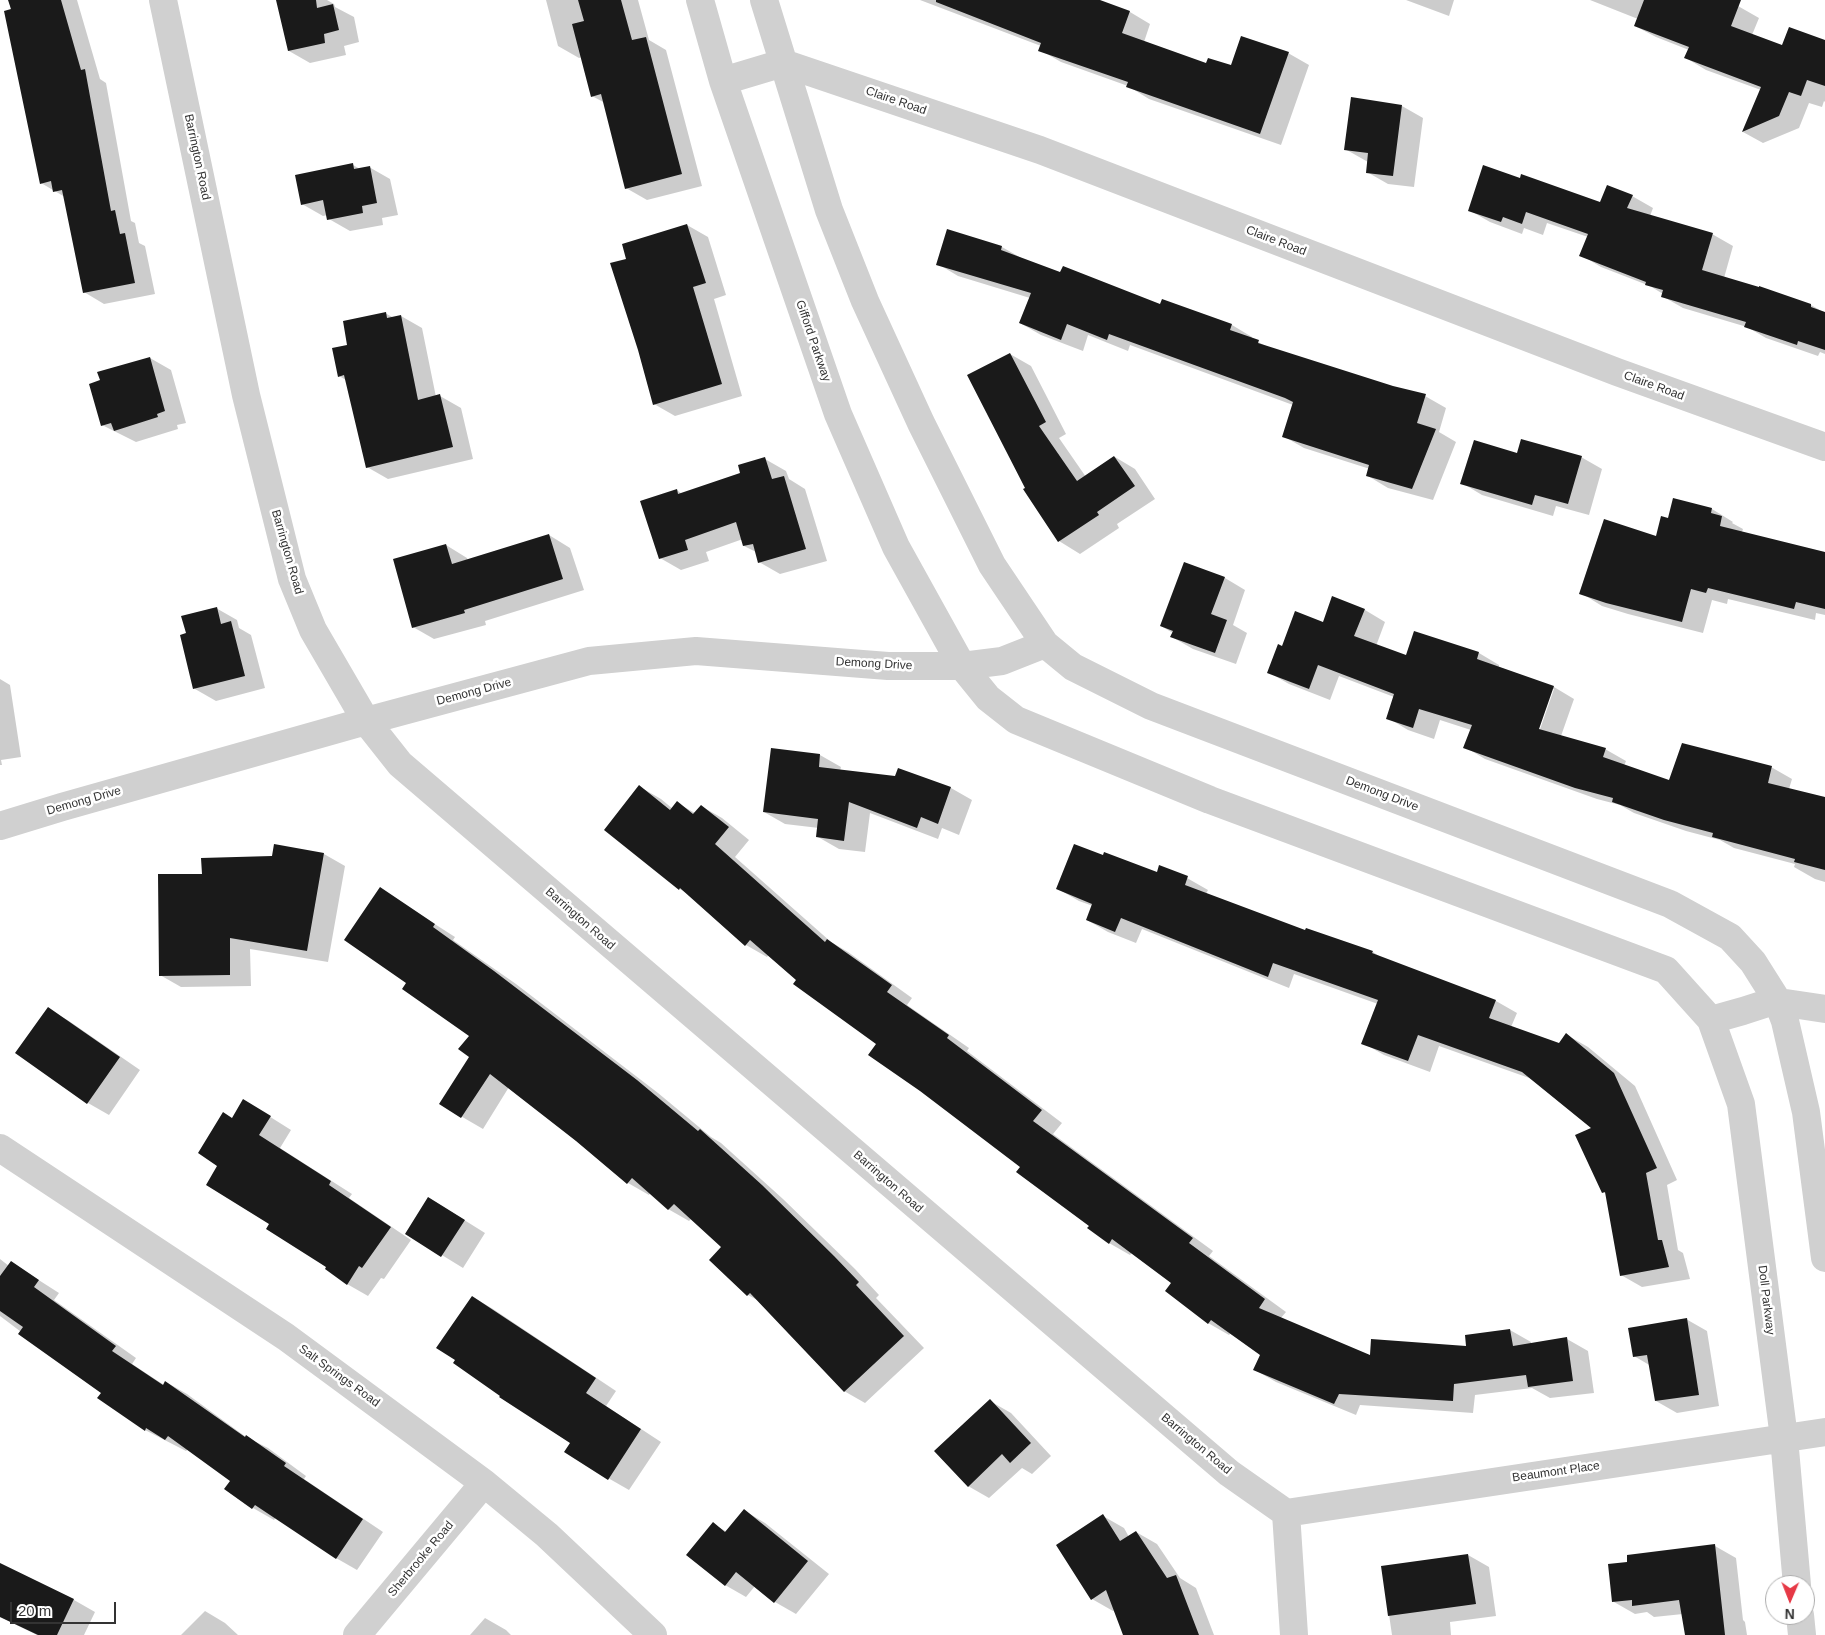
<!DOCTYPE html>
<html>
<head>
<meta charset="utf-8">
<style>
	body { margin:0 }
	#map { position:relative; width:1825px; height:1635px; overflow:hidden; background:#fff; font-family:Helvetica,sans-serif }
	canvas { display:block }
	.north { position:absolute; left:1765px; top:1575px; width:50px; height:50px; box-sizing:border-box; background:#fff; border:1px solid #adadad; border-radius:50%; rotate:181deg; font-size:14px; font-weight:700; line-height:20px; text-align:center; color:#333 }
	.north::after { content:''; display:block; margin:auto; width:18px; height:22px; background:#e63946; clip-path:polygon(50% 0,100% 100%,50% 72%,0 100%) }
	.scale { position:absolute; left:10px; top:1602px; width:106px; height:22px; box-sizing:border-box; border:2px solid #333; border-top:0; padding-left:6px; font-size:15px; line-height:18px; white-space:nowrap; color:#333; -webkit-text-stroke:4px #fff; paint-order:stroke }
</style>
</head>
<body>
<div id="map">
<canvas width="1825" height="1635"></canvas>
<div class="north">N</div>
<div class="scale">20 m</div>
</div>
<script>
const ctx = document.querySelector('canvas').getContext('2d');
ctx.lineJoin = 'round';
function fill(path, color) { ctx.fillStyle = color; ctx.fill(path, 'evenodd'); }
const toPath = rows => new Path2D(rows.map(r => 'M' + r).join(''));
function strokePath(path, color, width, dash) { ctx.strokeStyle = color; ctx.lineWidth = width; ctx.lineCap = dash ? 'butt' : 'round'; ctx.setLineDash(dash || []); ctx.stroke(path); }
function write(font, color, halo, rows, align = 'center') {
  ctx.font = font + ' Helvetica,sans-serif'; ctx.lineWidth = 5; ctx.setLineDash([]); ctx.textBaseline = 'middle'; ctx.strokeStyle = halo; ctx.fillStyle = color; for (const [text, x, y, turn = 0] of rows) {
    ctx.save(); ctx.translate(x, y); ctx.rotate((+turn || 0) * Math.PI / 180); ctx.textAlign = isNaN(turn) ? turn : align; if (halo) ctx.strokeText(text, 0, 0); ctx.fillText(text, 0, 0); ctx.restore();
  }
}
fill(toPath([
	[9,0,77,0,100,79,106,83,131,221,135,223,139,243,145,246,155,294,104,304,84,292,65,197,41,183],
	[279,0,327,0,334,4,335,7,354,17,359,42,344,46,346,55,310,63,289,51],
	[546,0,638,0,649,40,666,50,702,186,647,200,626,188,605,103,592,96,582,57,579,58,558,46],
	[920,0,1096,0,1130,12,1150,24,1144,42,1207,64,1232,67,1288,53,1309,65,1281,145,1149,99,1128,86,1061,62,1040,50,1041,46],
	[1406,0,1454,0,1449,16],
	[1590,0,1723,0,1738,6,1759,18,1752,35,1783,47,1825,42,1825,102,1824,101,1822,107,1809,103,1799,128,1763,143,1743,132,1761,90,1706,70,1686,58,1689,50,1656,37,1635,26,1638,19],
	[1402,106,1423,118,1414,187,1388,184,1367,172,1368,162,1345,149],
	[353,165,360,169,369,167,390,179,398,215,382,218,383,225,350,231,329,219,328,215,323,216,302,204],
	[1632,196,1653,208,1650,216,1712,234,1733,246,1724,278,1811,305,1825,313,1825,354,1820,352,1818,356,1766,338,1747,327,1683,308,1662,296,1663,294,1650,286,1601,267,1581,255,1588,237,1547,223,1543,235,1524,228,1522,234,1490,222,1469,210,1601,203],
	[687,225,708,237,726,295,714,299,742,396,675,416,654,404,628,260],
	[948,231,1002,247,1023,259,1061,273,1161,305,1163,300,1232,325,1252,337,1252,339,1270,348,1393,387,1425,396,1446,408,1439,432,1456,442,1433,500,1388,488,1368,476,1370,469,1304,448,1283,436,1293,405,1130,345,1128,351,1088,335,1083,351,1041,335,1020,323,1030,298,958,276,938,264],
	[385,313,394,318,401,316,422,328,436,397,440,396,461,408,473,459,388,479,367,467,346,380,339,376,349,346],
	[1010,354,1031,366,1066,434,1059,438,1086,477,1115,457,1135,469,1155,499,1117,524,1119,528,1080,554,1059,541,1025,490,1027,488],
	[150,358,171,370,186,423,177,425,178,429,136,442,102,425],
	[1518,454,1581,457,1602,469,1589,515,1556,506,1553,516,1482,495,1462,483],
	[765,459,786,471,789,479,805,489,827,561,780,574,759,562,756,552,744,546,743,539,706,552,709,561,681,570,660,558,677,490,682,494,742,474],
	[1712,509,1733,522,1732,523,1743,529,1742,532,1825,558,1825,615,1816,613,1815,620,1728,599,1727,604,1712,600,1703,633,1628,614,1602,606,1581,593,1657,537,1669,520],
	[549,535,570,548,584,590,485,621,486,625,434,639,413,627,446,545,467,558,468,561],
	[1185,563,1225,578,1245,590,1233,625,1247,633,1236,664,1193,649,1172,637,1173,633,1161,626],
	[216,608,237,620,239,628,251,635,265,688,216,701,195,689,187,634],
	[1365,610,1385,622,1376,646,1407,657,1415,633,1479,653,1499,665,1499,667,1554,687,1574,699,1561,736,1605,749,1626,761,1624,766,1670,782,1771,767,1792,779,1789,789,1825,798,1825,882,1815,879,1794,867,1795,864,1734,848,1720,840,1686,831,1634,813,1620,805,1597,799,1485,759,1465,747,1471,730,1440,720,1434,739,1408,730,1388,718,1394,697,1339,676,1330,700,1289,684,1268,672,1282,647,1324,623],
	[1552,689,1554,689,1538,735,1536,734],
	[0,679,10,685,21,757,1,760,2,765,0,765],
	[772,750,820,755,841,767,840,771,896,778,899,769,951,788,972,800,959,835,942,828,938,839,870,813,865,852,839,849,818,837,819,828,785,824,764,812],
	[640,787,661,799,673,809,677,803,695,813,701,806,722,818,749,840,735,857,831,942,848,952,912,998,907,1005,969,1048,967,1051,1062,1123,1053,1134,1213,1251,1209,1256,1286,1312,1280,1319,1371,1357,1468,1347,1510,1330,1531,1342,1531,1345,1567,1339,1588,1351,1594,1393,1550,1398,1532,1388,1475,1395,1473,1413,1360,1405,1356,1415,1276,1382,1255,1370,1261,1354,1231,1333,1229,1335,1208,1323,1166,1291,1173,1283,1132,1253,1130,1255,1109,1243,877,1044,769,954,767,957,746,945,691,896,680,889],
	[324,854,345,866,328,962,250,949,251,986,181,987,160,975,203,875],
	[1158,874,1187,878,1208,890,1206,894,1306,931,1307,929,1373,952,1385,960,1496,1001,1517,1013,1511,1027,1559,1044,1567,1035,1588,1047,1635,1086,1677,1180,1667,1185,1678,1250,1683,1253,1690,1279,1642,1287,1621,1275,1607,1194,1603,1192,1593,1129,1532,1079,1439,1046,1430,1072,1384,1055,1363,1043,1378,1004,1294,974,1289,988,1142,929,1136,943,1108,932,1087,920,1093,906,1079,901,1058,889],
	[380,889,455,937,453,940,516,984,658,1093,711,1137,721,1143,783,1199,855,1269,879,1295,876,1298,924,1348,865,1403,844,1391,759,1301,748,1295,723,1247,692,1218,689,1221,668,1209,650,1193,649,1195,628,1183,577,1140,509,1087,483,1129,440,1104,470,1057,470,1036,408,982],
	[48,1009,69,1021,140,1070,109,1115,88,1103,17,1053],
	[264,1113,291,1130,280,1148,352,1194,349,1198,411,1240,384,1279,381,1278,368,1296,347,1284,271,1223,219,1165,232,1119],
	[429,1198,485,1233,463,1268,406,1233],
	[0,1259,9,1266,12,1263,59,1293,54,1300,136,1358,132,1364,164,1385,166,1382,187,1394,246,1437,268,1448,306,1476,304,1479,383,1532,357,1570,336,1558,276,1517,274,1520,253,1508,226,1489,232,1481,188,1449,186,1451,145,1430,102,1393,0,1316],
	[473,1297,493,1309,616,1391,606,1406,661,1442,629,1490,608,1478,571,1442],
	[1686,1319,1707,1331,1719,1406,1677,1413,1656,1401,1651,1366,1634,1356],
	[990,1401,1011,1413,1051,1456,1032,1474,1022,1468,989,1498,968,1486],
	[745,1511,765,1523,829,1574,796,1614,775,1602,755,1586,746,1597,725,1585,713,1524,727,1532],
	[1103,1516,1124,1528,1129,1537,1136,1532,1157,1544,1180,1578,1196,1588,1214,1635,1124,1635,1115,1610,1113,1611,1092,1599],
	[1715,1546,1736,1558,1743,1620,1745,1622,1747,1635,1686,1635,1683,1614,1654,1617,1647,1612,1635,1614,1614,1602,1629,1563],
	[1468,1555,1489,1567,1496,1616,1450,1622,1451,1635,1392,1635,1382,1567],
	[0,1564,74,1600,95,1612,84,1635,37,1635,0,1617],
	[205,1611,225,1623,238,1635,181,1635],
	[485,1618,506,1630,511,1635,470,1635]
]), '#0003');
fill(toPath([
	[8,0,61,0,81,70,85,69,111,211,115,210,120,234,125,233,135,283,83,293,62,190,53,192,51,181,40,184,4,11,11,9],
	[276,0,316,0,317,8,333,4,339,30,324,34,325,43,288,51],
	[578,0,621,0,632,40,646,37,682,174,625,189,601,94,591,97,572,24,584,21],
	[936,0,1100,0,1130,11,1122,33,1206,63,1208,58,1231,65,1241,36,1289,52,1260,134,1126,87,1128,82,1038,51,1041,43,936,2],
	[1644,0,1741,0,1731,26,1782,45,1789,27,1825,40,1825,86,1807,80,1801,96,1789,92,1779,116,1742,132,1761,87,1684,58,1689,47,1634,26],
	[1351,97,1402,105,1393,176,1366,173,1368,153,1344,150],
	[353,163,354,169,370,166,377,203,362,206,363,213,327,220,323,200,301,205,295,175],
	[1483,165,1520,178,1521,174,1600,202,1607,185,1633,195,1627,208,1713,233,1702,270,1759,287,1759,286,1811,304,1811,307,1825,312,1825,350,1798,341,1797,345,1744,327,1746,322,1661,297,1663,290,1645,285,1646,282,1579,256,1588,234,1526,212,1522,224,1503,217,1501,222,1468,211],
	[687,224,706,283,693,287,722,384,653,405,638,350,610,263,626,259,622,244],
	[947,229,1002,246,1001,250,1060,272,1063,266,1160,304,1162,299,1232,324,1230,330,1259,340,1258,343,1393,386,1426,394,1417,423,1436,429,1412,489,1366,476,1369,465,1282,437,1293,402,1285,398,1109,334,1107,340,1067,324,1061,340,1019,323,1031,293,936,265],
	[386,312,387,318,401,315,418,400,440,394,453,447,366,468,344,375,338,377,332,348,347,345,343,321],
	[1010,353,1046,422,1039,426,1077,481,1114,456,1135,486,1097,512,1099,515,1058,542,1023,489,1025,488,967,375],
	[150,357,165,411,157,414,158,417,114,431,111,423,101,426,89,384,100,380,97,372],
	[1521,439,1582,456,1568,504,1535,495,1532,505,1460,484,1474,440,1517,453],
	[765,457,772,479,784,476,806,549,758,563,753,544,743,546,736,522,685,540,688,550,659,559,640,501,677,489,678,494,740,473,738,465],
	[1673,498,1712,508,1711,513,1722,516,1720,526,1825,552,1825,609,1796,602,1794,609,1708,588,1706,593,1691,589,1682,622,1606,603,1579,594,1604,519,1656,536,1661,516,1668,518],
	[549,534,563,579,464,610,465,613,412,628,393,559,446,544,452,564],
	[1184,562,1225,577,1211,614,1227,620,1215,653,1170,637,1173,631,1160,626],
	[1332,596,1365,609,1354,636,1406,655,1414,631,1479,652,1477,659,1554,686,1539,729,1606,748,1603,757,1669,780,1682,743,1772,766,1768,783,1825,797,1825,870,1794,862,1795,859,1712,837,1713,833,1664,820,1612,802,1613,798,1575,788,1463,748,1472,725,1419,709,1413,728,1386,719,1394,694,1318,665,1309,689,1267,673,1278,644,1282,646,1295,611,1323,622],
	[217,607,221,624,231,621,245,676,193,689,180,635,186,633,181,616],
	[771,748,820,754,819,767,895,776,898,768,951,787,938,824,921,817,917,828,849,802,844,841,816,837,818,819,763,812],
	[639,785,670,810,677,801,693,814,701,805,729,827,715,844,825,942,827,939,892,985,887,992,949,1035,947,1038,1042,1110,1033,1121,1193,1238,1189,1243,1265,1299,1259,1308,1370,1355,1371,1339,1466,1346,1465,1335,1510,1329,1513,1346,1567,1337,1573,1381,1528,1387,1526,1375,1454,1384,1453,1401,1339,1394,1334,1404,1253,1370,1260,1355,1211,1320,1208,1324,1165,1291,1171,1283,1112,1239,1109,1244,1087,1228,1089,1226,1016,1172,1020,1167,920,1091,868,1055,876,1044,793,984,796,980,750,940,745,946,680,888,679,890,604,830],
	[274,844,324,853,307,951,230,938,230,975,159,976,158,874,202,874,201,858,272,856],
	[1074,844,1103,855,1104,852,1157,872,1159,865,1188,876,1185,885,1305,930,1306,928,1373,951,1372,953,1496,1000,1489,1018,1559,1043,1566,1033,1614,1073,1657,1168,1646,1173,1658,1240,1662,1240,1669,1267,1620,1276,1605,1192,1602,1193,1575,1135,1591,1128,1522,1072,1418,1035,1408,1061,1361,1044,1378,1000,1273,963,1268,977,1121,918,1115,932,1086,920,1092,904,1056,889],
	[380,887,435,924,433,927,494,971,637,1080,698,1131,700,1129,762,1185,834,1256,859,1282,856,1285,904,1336,844,1392,750,1293,747,1296,709,1260,721,1247,674,1204,668,1210,632,1178,627,1184,576,1141,490,1074,461,1118,439,1104,469,1057,458,1049,469,1036,402,989,406,983,344,940],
	[48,1007,120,1057,87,1104,15,1053],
	[243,1099,271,1116,259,1135,331,1181,329,1185,391,1227,362,1268,359,1266,347,1285,325,1269,326,1267,266,1229,269,1224,206,1185,217,1166,198,1153,223,1112,232,1118],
	[428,1197,465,1220,441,1257,405,1234],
	[11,1261,39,1280,34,1287,116,1346,112,1351,163,1385,165,1381,245,1437,246,1435,286,1463,284,1466,363,1519,336,1559,255,1505,252,1509,224,1489,230,1481,168,1436,165,1440,146,1428,145,1431,97,1398,101,1393,18,1334,23,1327,0,1311,0,1276],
	[472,1296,596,1378,586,1393,641,1429,608,1480,564,1452,570,1443,499,1397,500,1396,453,1363,455,1360,436,1348],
	[1687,1318,1699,1395,1655,1401,1647,1355,1633,1357,1628,1328],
	[990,1399,1031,1443,1010,1463,1002,1454,968,1487,934,1451],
	[744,1509,808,1561,774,1603,736,1572,725,1586,686,1555,713,1522,725,1532],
	[1103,1514,1120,1541,1136,1531,1167,1578,1176,1575,1199,1635,1123,1635,1106,1590,1091,1600,1056,1545],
	[1715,1544,1725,1635,1685,1635,1679,1600,1632,1606,1632,1600,1612,1602,1608,1564,1627,1562,1627,1555],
	[1468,1554,1476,1604,1388,1616,1381,1566],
	[0,1563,74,1599,57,1635,38,1635,0,1617]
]), '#1a1a1a');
strokePath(toPath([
	[163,0,246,395,292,579,313,630,366,721,400,764,1229,1473,1286,1513],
	[700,0,723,81,838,414,896,547,962,666,988,698,1016,720,1210,800,1666,970,1711,1020,1741,1104,1784,1438,1797,1585],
	[764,0,829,210,865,301,921,423,992,565,1045,644,1073,667,1151,706,1670,904,1730,937,1753,962,1777,1000,1785,1021,1806,1112,1825,1258],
	[723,81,783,63,1040,150,1617,372,1825,447],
	[0,826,62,807,366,721,589,661,696,651,888,666,962,666,1002,661,1045,644],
	[1711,1020,1743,1011,1777,1000,1779,1002,1825,1009],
	[0,1148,286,1337,484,1483,547,1535,653,1635],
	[1286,1513,1825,1432],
	[1286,1513,1294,1635],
	[1800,1615,1802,1635],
	[357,1635,484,1483]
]), '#d0d0d0', 28);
write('12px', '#333', '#fff', [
	["Claire Road",896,101,19],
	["Barrington Road",197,157,78],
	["Claire Road",1276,241,21],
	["Gifford Parkway",813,341,71],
	["Claire Road",1654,386,20],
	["Barrington Road",287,552,74],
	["Demong Drive",874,664,3],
	["Demong Drive",474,692,-15],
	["Demong Drive",1382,794,21],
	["Demong Drive",84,801,-16],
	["Barrington Road",580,919,41],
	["Barrington Road",888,1182,41],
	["Doll Parkway",1766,1300,83],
	["Salt Springs Road",339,1376,36],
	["Barrington Road",1196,1444,40],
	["Beaumont Place",1556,1472,-8],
	["Sherbrooke Road",421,1559,-50]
]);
</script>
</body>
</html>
